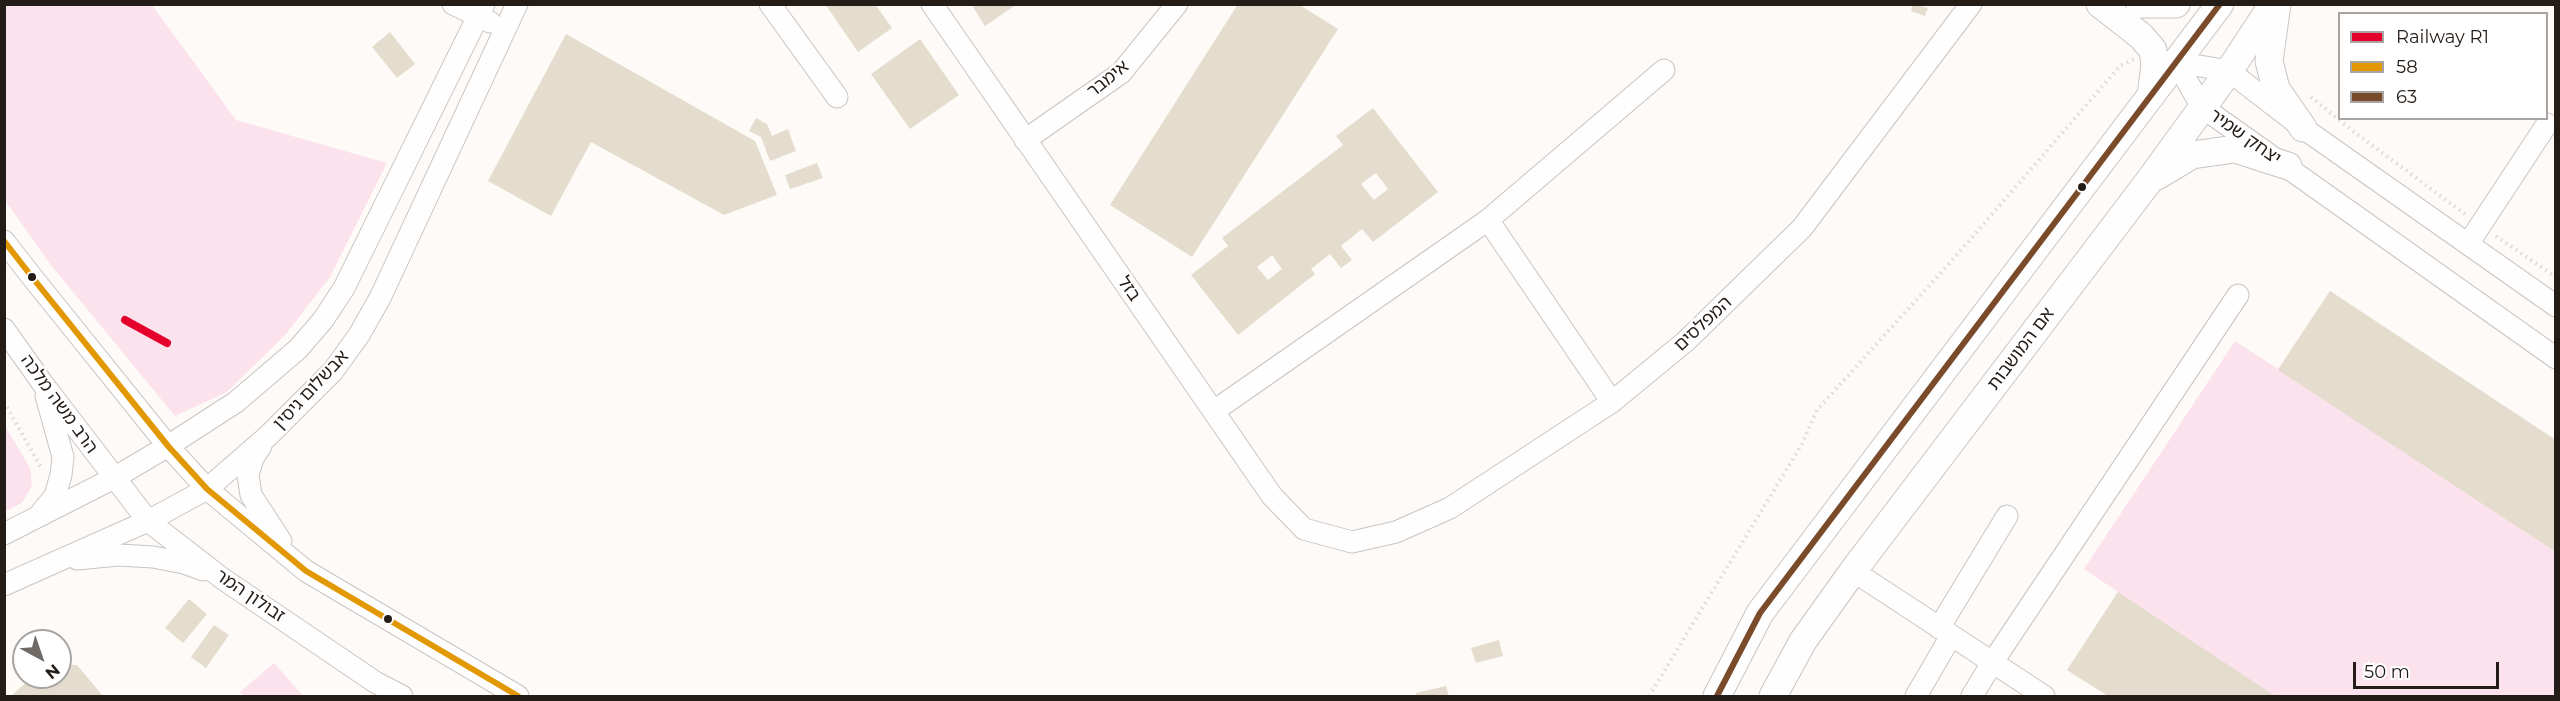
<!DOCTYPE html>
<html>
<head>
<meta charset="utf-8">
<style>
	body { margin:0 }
	#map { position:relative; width:2560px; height:701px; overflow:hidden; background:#fdfaf8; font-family:Montserrat,sans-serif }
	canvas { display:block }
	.frame { position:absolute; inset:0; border:6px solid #241c17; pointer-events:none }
	.legend { position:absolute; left:2338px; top:12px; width:210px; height:108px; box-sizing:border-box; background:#fff; border:2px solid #a7a4a2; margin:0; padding:8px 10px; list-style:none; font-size:18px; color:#241c17 }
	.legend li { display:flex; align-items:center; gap:12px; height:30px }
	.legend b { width:30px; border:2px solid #a7a4a2 }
	.north { position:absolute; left:12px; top:629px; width:60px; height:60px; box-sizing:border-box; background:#fff; border:2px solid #a7a4a2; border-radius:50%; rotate:140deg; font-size:16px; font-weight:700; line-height:24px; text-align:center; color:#241c17 }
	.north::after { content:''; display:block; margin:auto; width:21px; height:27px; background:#706a66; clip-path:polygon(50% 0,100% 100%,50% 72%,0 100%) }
	.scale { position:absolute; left:2353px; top:662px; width:146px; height:27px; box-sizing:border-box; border:3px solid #241c17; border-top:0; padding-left:8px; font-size:18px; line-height:21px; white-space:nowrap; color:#241c17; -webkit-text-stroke:4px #fff; paint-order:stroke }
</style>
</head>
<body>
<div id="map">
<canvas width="2560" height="701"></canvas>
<div class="frame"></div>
<ul class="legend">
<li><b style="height:8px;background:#e4002b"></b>Railway R1</li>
<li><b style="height:8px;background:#e29802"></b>58</li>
<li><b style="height:8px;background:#7a4b2a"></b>63</li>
</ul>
<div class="north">N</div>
<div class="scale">50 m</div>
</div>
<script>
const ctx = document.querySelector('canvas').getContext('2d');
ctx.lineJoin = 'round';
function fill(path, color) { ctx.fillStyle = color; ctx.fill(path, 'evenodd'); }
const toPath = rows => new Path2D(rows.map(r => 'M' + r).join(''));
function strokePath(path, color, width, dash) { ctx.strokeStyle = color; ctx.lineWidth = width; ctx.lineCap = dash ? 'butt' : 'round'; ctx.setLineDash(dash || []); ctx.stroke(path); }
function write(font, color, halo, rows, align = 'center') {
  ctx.font = font + ' Montserrat,"Noto Sans Hebrew",sans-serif'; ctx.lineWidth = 5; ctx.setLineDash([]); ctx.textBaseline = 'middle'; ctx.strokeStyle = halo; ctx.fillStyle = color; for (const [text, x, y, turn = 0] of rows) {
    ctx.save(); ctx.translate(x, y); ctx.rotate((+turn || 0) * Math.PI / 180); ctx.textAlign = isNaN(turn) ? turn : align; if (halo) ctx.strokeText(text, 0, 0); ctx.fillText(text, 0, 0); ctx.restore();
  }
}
fill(toPath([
	[4,5,152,5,236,120,387,163,330,277,286,334,227,392,175,416,50,264,5,200],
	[2330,291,2555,440,2555,696,2108,696,2067,670,2118,592,2084,569,2235,341,2278,369],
	[4,424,30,468,32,486,22,503,5,511],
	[274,663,303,696,244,696,240,692]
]), '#fce2ec');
fill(toPath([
	[825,4,875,4,892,28,858,52],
	[971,4,1017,4,985,26],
	[1238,4,1298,4,1338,29,1192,257,1110,205],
	[1913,4,1928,8,1925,16,1911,11],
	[390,32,415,64,397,78,372,47],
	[566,34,755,141,777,195,724,215,591,142,551,216,488,181],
	[920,39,959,95,910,129,871,74],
	[1373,108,1438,192,1373,242,1362,229,1341,246,1352,260,1341,268,1330,254,1311,269,1315,274,1238,335,1191,275,1228,246,1222,238,1343,145,1336,136],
	[1376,173,1388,189,1374,200,1361,184],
	[1272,255,1282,269,1268,280,1257,267],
	[756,118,767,124,772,136,788,129,796,151,770,161,761,137,749,131],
	[817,163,823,178,790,189,785,175],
	[2330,291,2556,440,2556,552,2278,370],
	[2118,592,2275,696,2108,696,2067,670],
	[189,599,207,614,183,643,165,628],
	[214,625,229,635,206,668,191,657],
	[1499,640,1503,656,1476,663,1471,648],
	[60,664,77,665,103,696,11,696,32,677,60,677],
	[1446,686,1449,696,1417,696,1416,693]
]), '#e4ddce');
const minor = toPath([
	[453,4,490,22],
	[770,4,837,97],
	[932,4,1272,496,1304,529,1352,542,1396,532,1450,508,1612,402,1686,341,1802,228,1971,4],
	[2176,62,2202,107,2556,358],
	[2176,62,2229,71,2303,128,2556,306],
	[1025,140,1121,73,1177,4],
	[4,241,32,277,168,446,207,489,306,571,518,696],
	[2468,244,2547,124],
	[4,329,43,384,148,521,223,579,375,682,402,696],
	[1612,402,1488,220,1664,70],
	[1214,411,1488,220],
	[261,446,253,458,248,475,251,495,281,541],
	[41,513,55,496,61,475,63,457,46,396],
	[4,534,114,478,168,446,236,402,298,349,323,320,344,288,484,4],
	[77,559,118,555,153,557,184,563,203,570],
	[1853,571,2044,696],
	[4,585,148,521,207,489,268,436,333,371,359,335,380,298,517,4],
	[1939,628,2007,516],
	[1916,696,1951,636],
	[1972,696,1992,663,2238,295]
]);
const major = toPath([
	[2100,4,2141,36,2153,50,2155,64,2151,96],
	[2140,4,2176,4],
	[2277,4,2269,61,2276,89,2303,128],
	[2157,176,2192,155,2235,149,2288,166],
	[1717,696,1760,613,2220,4],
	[1773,696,1803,641,1853,571,2149,181,2229,71,2273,4]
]);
strokePath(minor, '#c9c4c1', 23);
strokePath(major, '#c9c4c1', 29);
strokePath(toPath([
	[2311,97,2354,132,2465,214],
	[2496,236,2556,277],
	[4,402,42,469],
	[1649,696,1802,444,1817,410,1956,256,2120,66,2134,59]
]), '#dad9d8', 4, [1.5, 4.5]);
strokePath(minor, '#fffefe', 21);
strokePath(major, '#fffefe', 27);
strokePath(toPath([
	[4,241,32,277,168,446,207,489,306,571,518,696]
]), '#e29802', 6);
strokePath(toPath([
	[1717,696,1760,613,2220,4]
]), '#7a4b2a', 6);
strokePath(toPath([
	[125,320,167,343]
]), '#e4002b', 8);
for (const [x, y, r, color] of [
	[2082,187,5,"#241c17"],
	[32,277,5,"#241c17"],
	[388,619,5,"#241c17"]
]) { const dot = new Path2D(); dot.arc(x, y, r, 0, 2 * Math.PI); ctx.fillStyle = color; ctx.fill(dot); strokePath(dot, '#fff', 2); }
write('18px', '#241c17', '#fff', [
	["אימבר",1108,79,-39],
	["יצחק שמיר",2245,137,35],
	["בזל",1129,289,55],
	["המפלסים",1703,324,-43],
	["אם המושבות",2021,349,-53],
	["אבשלום גיסין",311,390,-47],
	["הרב משה מלכה",59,404,54],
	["זבולון המר",250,596,34]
]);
</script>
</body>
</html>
